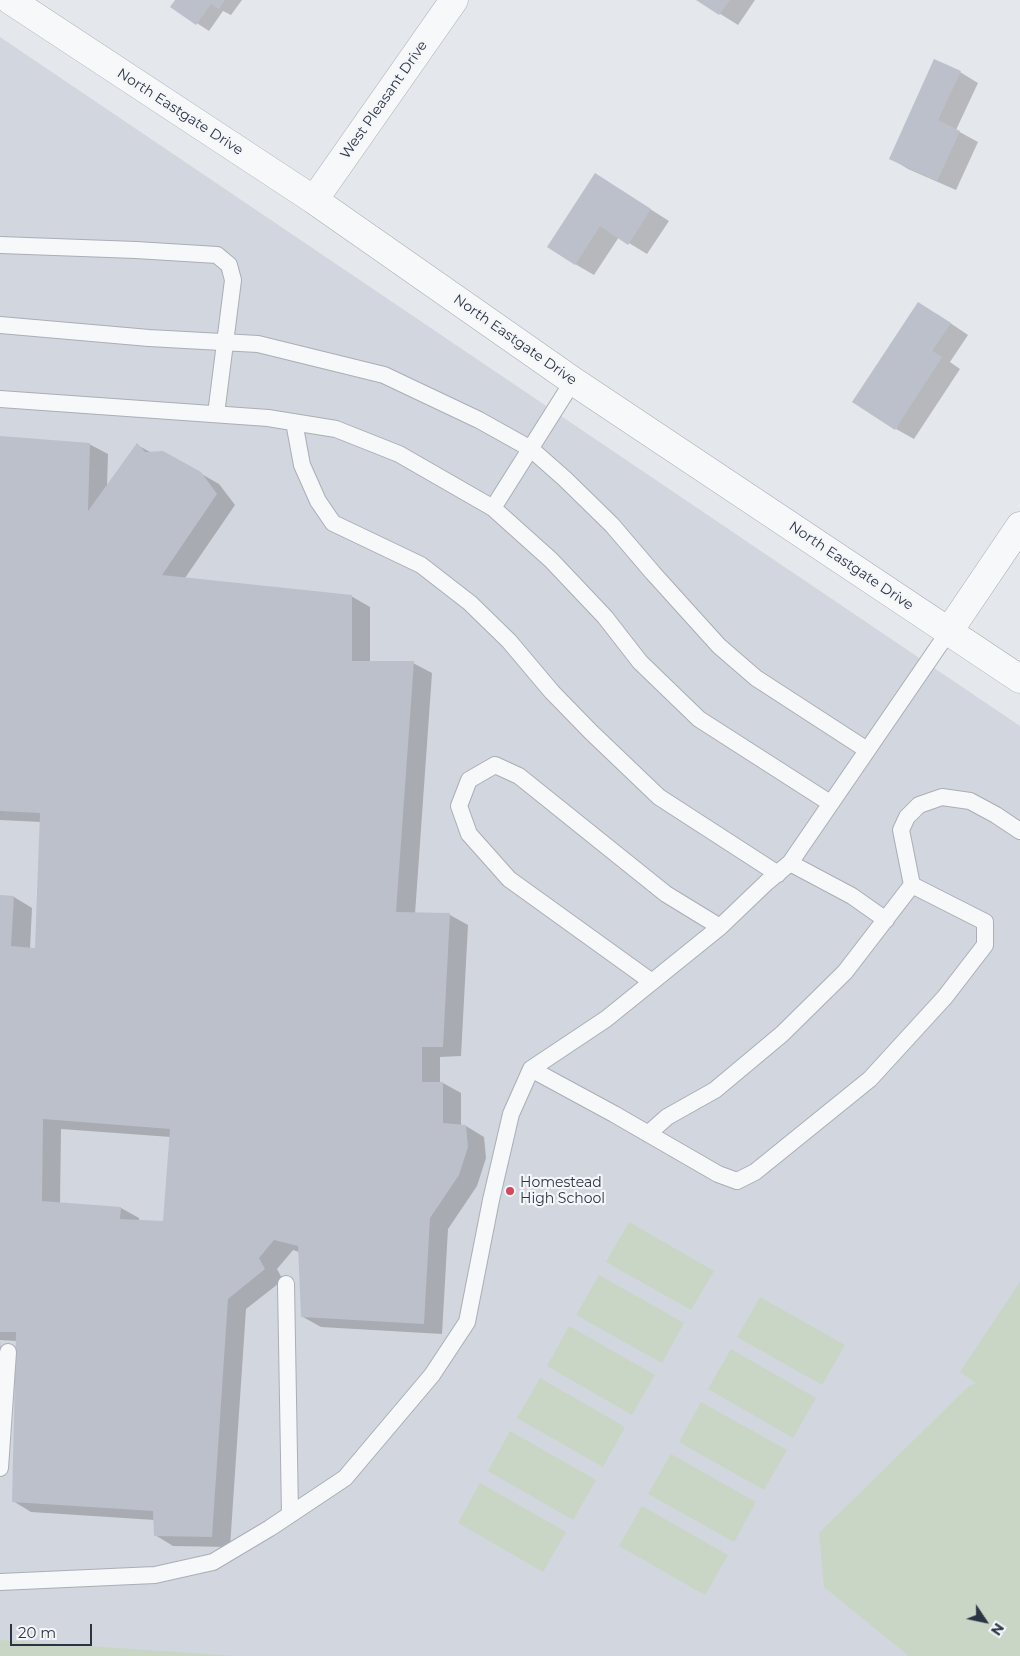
<!DOCTYPE html>
<html>
<head>
<meta charset="utf-8">
<style>
	body { margin:0 }
	#map { position:relative; width:1020px; height:1656px; overflow:hidden; background:#e4e7ec; font-family:Montserrat,sans-serif }
	canvas { display:block }
	.north { position:absolute; left:960px; top:1596px; width:50px; height:50px; -webkit-text-stroke:4px #f4f6f9; paint-order:stroke; rotate:124deg; font-size:14px; font-weight:700; line-height:20px; text-align:center; color:#2b3445 }
	.north::after { content:''; display:block; margin:auto; width:18px; height:22px; background:#2b3445; clip-path:polygon(50% 0,100% 100%,50% 72%,0 100%) }
	.scale { position:absolute; left:10px; top:1624px; width:82px; height:22px; box-sizing:border-box; border:2px solid #2b3445; border-top:0; padding-left:6px; font-size:15px; line-height:18px; white-space:nowrap; color:#2b3445; -webkit-text-stroke:4px #f4f6f9; paint-order:stroke }
</style>
</head>
<body>
<div id="map">
<canvas width="1020" height="1656"></canvas>
<div class="north">N</div>
<div class="scale">20 m</div>
</div>
<script>
const ctx = document.querySelector('canvas').getContext('2d');
ctx.lineJoin = 'round';
function fill(path, color) { ctx.fillStyle = color; ctx.fill(path, 'evenodd'); }
const toPath = rows => new Path2D(rows.map(r => 'M' + r).join(''));
function strokePath(path, color, width, dash) { ctx.strokeStyle = color; ctx.lineWidth = width; ctx.lineCap = dash ? 'butt' : 'round'; ctx.setLineDash(dash || []); ctx.stroke(path); }
function write(font, color, halo, rows, align = 'center') {
  ctx.font = font + ' Montserrat,sans-serif'; ctx.lineWidth = 4.5; ctx.setLineDash([]); ctx.textBaseline = 'middle'; ctx.strokeStyle = halo; ctx.fillStyle = color; for (const [text, x, y, turn = 0] of rows) {
    ctx.save(); ctx.translate(x, y); ctx.rotate((+turn || 0) * Math.PI / 180); ctx.textAlign = isNaN(turn) ? turn : align; if (halo) ctx.strokeText(text, 0, 0); ctx.fillText(text, 0, 0); ctx.restore();
  }
}
fill(toPath([
	[0,37,1020,726,1020,1656,0,1656]
]), '#d2d6de');
fill(toPath([
	[629,1222,714,1271,691,1310,606,1262],
	[599,1275,684,1323,662,1363,576,1315],
	[1020,1282,1020,1656,909,1656,824,1587,819,1533,968,1387,976,1383,960,1372],
	[760,1297,845,1345,822,1385,737,1337],
	[569,1326,655,1375,632,1415,547,1366],
	[731,1349,816,1398,793,1438,708,1389],
	[540,1378,625,1427,603,1467,517,1418],
	[701,1402,787,1450,764,1490,679,1442],
	[510,1431,596,1480,573,1520,488,1471],
	[671,1454,756,1502,734,1542,648,1494],
	[480,1483,566,1532,543,1572,458,1523],
	[642,1506,728,1555,705,1595,619,1546],
	[0,1640,235,1656,0,1656]
]), '#c9d6c5');
fill(toPath([
	[177,0,242,0,231,15,223,11,209,31,172,7],
	[698,0,755,0,738,25],
	[960,72,978,83,956,130,978,142,956,190,908,169,890,158],
	[595,174,669,221,647,254,619,237,594,275,575,264],
	[937,314,968,335,950,362,960,369,914,439,896,429],
	[0,437,89,444,108,454,107,487,137,445,152,453,163,452,219,484,235,505,185,578,351,596,370,607,370,662,413,663,432,673,415,914,450,915,468,925,461,1056,440,1057,440,1083,443,1083,461,1093,461,1126,466,1126,484,1137,486,1158,477,1186,448,1229,442,1334,321,1327,303,1317,299,1252,293,1250,277,1269,283,1280,246,1309,230,1547,173,1546,155,1535,155,1520,31,1512,13,1501,17,1341,0,1340,2,1379,0,1379,0,897,14,897,32,908,30,949,36,949,41,822,0,820],
	[61,1129,171,1137,164,1222,139,1221,139,1218,121,1208,60,1204]
]), '#0003');
fill(toPath([
	[175,0,225,0,219,9,211,4,196,25,170,7],
	[696,0,730,0,719,15],
	[934,59,961,71,938,120,960,131,937,181,889,159],
	[595,173,651,209,628,245,600,226,575,265,547,247],
	[918,302,951,323,932,351,942,357,895,430,852,402],
	[0,436,90,443,88,511,137,443,145,452,163,451,201,472,217,494,162,575,352,595,352,661,414,661,396,912,450,913,443,1047,422,1047,422,1082,443,1082,443,1123,466,1125,468,1147,459,1175,430,1218,424,1324,301,1317,298,1246,274,1240,259,1258,265,1269,228,1299,212,1537,154,1536,153,1511,12,1502,16,1332,0,1332,0,895,14,896,11,946,35,948,40,813,0,811],
	[43,1119,170,1129,163,1221,120,1219,121,1207,42,1201]
]), '#bbc0ca');
const service = toPath([
	[0,245,136,250,217,255,229,265,233,280,216,414],
	[0,325,149,338,258,344,384,375,479,420,531,449,565,479,612,525,653,573,719,646,756,678,867,750],
	[0,399,268,418,336,429,399,454,493,508,551,560,605,617,640,662,699,719,830,803],
	[294,422,302,465,318,501,333,523,421,565,470,603,509,641,552,692,591,732,659,797,778,874],
	[493,508,573,381],
	[790,863,852,896,886,920],
	[912,885,901,830,907,817,919,805,942,797,970,801,996,815,1020,831],
	[652,982,509,879,469,834,459,806,469,780,495,765,519,776,666,894,720,927],
	[648,1134,667,1117,715,1090,782,1034,845,972,912,885,985,922,985,945,945,997,870,1079,755,1172,737,1181,718,1174,614,1114,531,1069,606,1019,720,927,767,882,790,863,949,631],
	[286,1284,290,1514],
	[0,1468,8,1352],
	[0,1582,155,1575,213,1562,270,1528,345,1478,432,1375,467,1322,491,1200,511,1114,531,1069]
]);
const minor = toPath([
	[10,0,314,200,573,381,1020,679],
	[314,200,454,0],
	[949,631,1020,526]
]);
strokePath(service, '#a9aeb7', 18);
strokePath(minor, '#a9aeb7', 29);
strokePath(service, '#f7f8fa', 16);
strokePath(minor, '#f7f8fa', 28);
for (const [x, y, r, color] of [
	[510,1191,5,"#d1495b"]
]) { const dot = new Path2D(); dot.arc(x, y, r, 0, 2 * Math.PI); ctx.fillStyle = color; ctx.fill(dot); strokePath(dot, '#f4f6f9', 2); }
write('14px', '#2b3445', '#f4f6f9', [
	["West Pleasant Drive",384,100,-55],
	["North Eastgate Drive",180,112,33],
	["North Eastgate Drive",515,340,35],
	["North Eastgate Drive",851,566,34]
]);
write('14px', '#2b3445', '#f4f6f9', [
	["Homestead",520,1183],
	["High School",520,1199]
], 'left');
</script>
</body>
</html>
